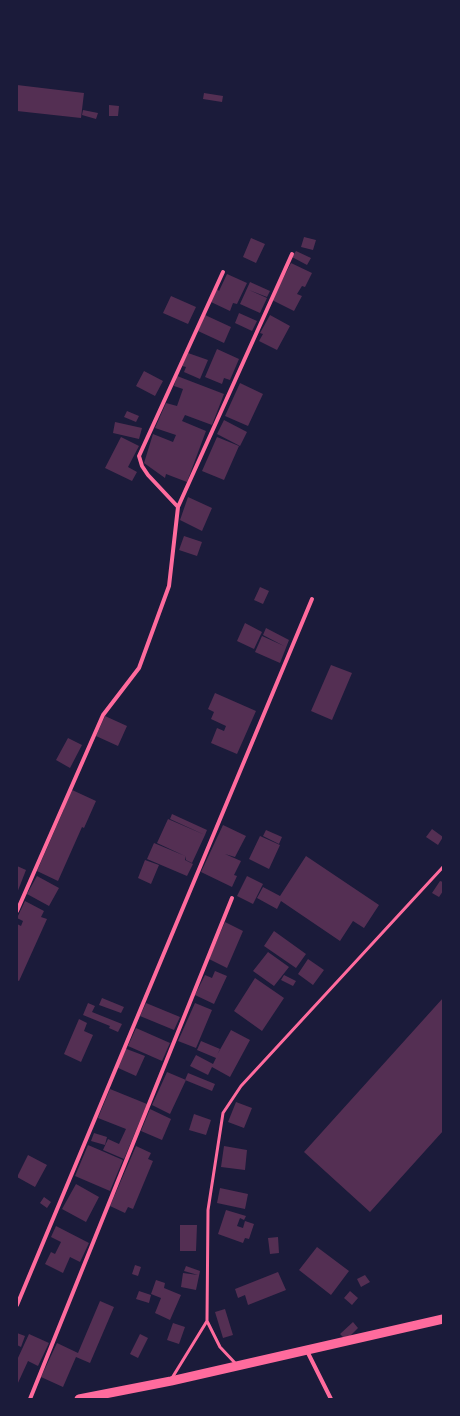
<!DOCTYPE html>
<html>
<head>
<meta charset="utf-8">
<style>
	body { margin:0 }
	#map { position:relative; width:460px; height:1416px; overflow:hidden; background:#1b1b3a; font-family:Inter,sans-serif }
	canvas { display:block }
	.frame { position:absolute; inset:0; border:18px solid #1b1b3a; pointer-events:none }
</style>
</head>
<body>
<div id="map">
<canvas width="460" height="1416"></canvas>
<div class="frame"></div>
</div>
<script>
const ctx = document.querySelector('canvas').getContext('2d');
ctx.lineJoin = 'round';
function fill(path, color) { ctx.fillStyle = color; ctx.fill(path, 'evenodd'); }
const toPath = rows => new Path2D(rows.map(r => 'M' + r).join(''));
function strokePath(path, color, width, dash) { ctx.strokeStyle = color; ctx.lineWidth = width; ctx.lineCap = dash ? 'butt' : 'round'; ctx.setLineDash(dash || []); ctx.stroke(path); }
fill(toPath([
	[17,85,84,93,81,118,17,111],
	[204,93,223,96,222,102,203,99],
	[109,105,119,106,118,116,109,116],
	[83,110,98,113,96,119,82,115],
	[304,237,316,240,313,250,301,247],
	[251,238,265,244,256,263,243,257],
	[296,251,311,258,307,265,292,257],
	[291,263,312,273,305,287,302,286,297,294,302,296,294,311,272,300],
	[227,274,247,283,237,304,233,303,230,311,211,302,217,289,219,291],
	[250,282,270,291,267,297,249,290,267,298,260,313,240,304],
	[171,296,196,307,188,324,163,313],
	[239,313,257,321,252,331,235,323],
	[205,315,231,327,224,343,198,331],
	[270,315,290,326,277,350,259,341,263,334,260,333],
	[217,349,239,359,230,380,224,378,222,384,205,377],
	[188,353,208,360,200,379,184,372,186,367,182,366],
	[144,371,163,381,155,396,136,386],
	[177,376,224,394,212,425,185,415,182,421,206,431,187,482,166,474,165,478,144,463,153,434,173,442,176,435,155,428,166,403,177,406,183,389,174,386],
	[240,383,263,394,248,426,225,416],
	[127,411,139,416,136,422,124,417],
	[224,420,247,432,240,446,217,434],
	[115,422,142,428,139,439,113,433],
	[121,437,139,446,128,467,137,472,132,481,105,468],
	[217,437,239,446,224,480,202,471],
	[188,497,212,508,202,531,180,520],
	[184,536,202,542,197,556,179,550],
	[260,587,269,591,263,604,254,600],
	[245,623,262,632,254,649,237,641],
	[266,628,289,640,280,663,255,652,262,636,284,646,263,635],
	[331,665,352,673,332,720,311,711],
	[215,693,256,711,237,754,211,743,217,728,224,731,226,726,211,719,214,712,208,709],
	[105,716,127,726,118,746,96,736],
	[68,738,82,745,70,768,56,760],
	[70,789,96,801,84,828,82,827,58,881,37,871,64,809,62,807],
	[172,814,207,830,205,835,170,819],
	[168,819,205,835,192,863,186,860,186,856,185,860,193,864,187,876,147,859,154,843,185,856,157,843],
	[223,825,246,836,235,857,225,854,241,861,234,875,237,876,232,887,201,872],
	[432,829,443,837,438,845,426,837],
	[266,830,282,837,279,844,263,836],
	[260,836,280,845,269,869,249,859],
	[306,856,379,905,364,928,353,921,340,941,281,901,277,909,257,898,263,887,280,896],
	[145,860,159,865,151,884,138,878],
	[17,866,26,870,17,893],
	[37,876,59,888,49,906,27,894],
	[247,876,263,884,253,904,237,896],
	[440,881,443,882,443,891,439,897,432,893],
	[25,901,44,911,41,917,47,919,19,981,17,980,17,924,21,926,23,921,17,918],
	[225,922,243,931,227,968,209,959],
	[274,931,306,954,296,968,264,946],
	[268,952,289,967,274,986,253,971],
	[308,959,324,970,313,985,298,974],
	[215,971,227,976,214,1004,195,995,205,975,212,978],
	[284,975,296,981,293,986,281,980],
	[255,978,284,998,262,1031,234,1011],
	[102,998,124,1007,121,1013,99,1005],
	[443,998,443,1131,370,1212,304,1152],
	[88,1003,95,1006,92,1012,122,1024,118,1032,109,1028,110,1026,83,1015],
	[146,1003,180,1017,174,1030,140,1016],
	[195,1003,212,1010,196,1048,178,1041],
	[79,1019,87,1023,84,1031,93,1035,81,1062,64,1054],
	[136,1028,170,1043,162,1061,128,1046],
	[231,1030,250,1040,230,1077,212,1067,208,1075,190,1066,196,1055,213,1064,216,1058,197,1050,201,1041,220,1049,217,1055],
	[124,1048,145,1056,136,1076,116,1067],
	[167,1072,186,1080,170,1114,152,1105],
	[188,1073,215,1084,212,1091,185,1080],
	[110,1089,147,1104,124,1159,103,1150,108,1139,119,1144,126,1129,98,1118],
	[236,1102,252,1108,244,1128,228,1122],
	[150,1109,171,1119,162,1140,141,1131],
	[194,1114,211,1120,206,1135,189,1130],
	[94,1133,107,1137,105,1145,91,1141],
	[88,1145,123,1160,110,1191,75,1176],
	[136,1146,151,1153,148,1159,153,1161,133,1209,128,1207,125,1213,110,1206],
	[224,1146,247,1150,245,1170,221,1167],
	[28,1155,47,1165,35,1187,17,1177],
	[76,1184,99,1197,86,1222,62,1209],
	[220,1188,248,1194,245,1209,217,1203],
	[44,1197,51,1202,47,1208,40,1203],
	[226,1210,246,1216,244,1220,240,1218,237,1226,243,1228,245,1221,254,1224,249,1239,245,1238,243,1243,218,1234],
	[180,1225,197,1225,196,1251,180,1251],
	[56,1226,89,1243,80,1262,70,1257,63,1273,45,1264,51,1252,55,1254,61,1242,51,1237],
	[278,1237,279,1253,270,1254,268,1238],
	[317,1247,349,1271,331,1295,299,1270],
	[135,1265,141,1267,138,1276,132,1274],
	[186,1266,200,1271,196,1290,181,1287,183,1273,198,1275,184,1271],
	[278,1272,286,1290,248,1305,245,1295,238,1298,235,1289],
	[365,1275,370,1282,361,1287,357,1279],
	[156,1280,165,1283,164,1288,181,1295,170,1320,155,1313,161,1298,151,1294],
	[139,1291,151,1295,149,1303,136,1299],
	[350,1291,358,1298,352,1305,344,1298],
	[100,1301,114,1307,90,1363,76,1357,63,1387,41,1377,57,1343,78,1353],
	[225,1309,233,1335,223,1338,215,1312],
	[353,1322,358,1328,346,1340,340,1334],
	[173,1323,185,1327,179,1344,167,1340],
	[17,1333,25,1336,21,1347,17,1345],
	[29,1334,49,1343,38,1366,28,1361,17,1385,17,1360],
	[140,1334,148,1338,138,1358,130,1354]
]), '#542f53');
strokePath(toPath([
	[207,1321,220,1347,236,1364],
	[172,1378,207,1321,208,1210,223,1113,241,1086,443,867]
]), '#ff6b9d', 3);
strokePath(toPath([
	[178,507,148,475,142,466,139,456,223,272],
	[17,911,103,715,139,668,169,586,178,507,292,254],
	[17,1305,312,599],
	[307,1351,331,1399],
	[30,1399,232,898]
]), '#ff6b9d', 4);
strokePath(toPath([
	[79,1399,171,1381,443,1319]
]), '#ff6b9d', 9);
</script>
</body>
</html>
